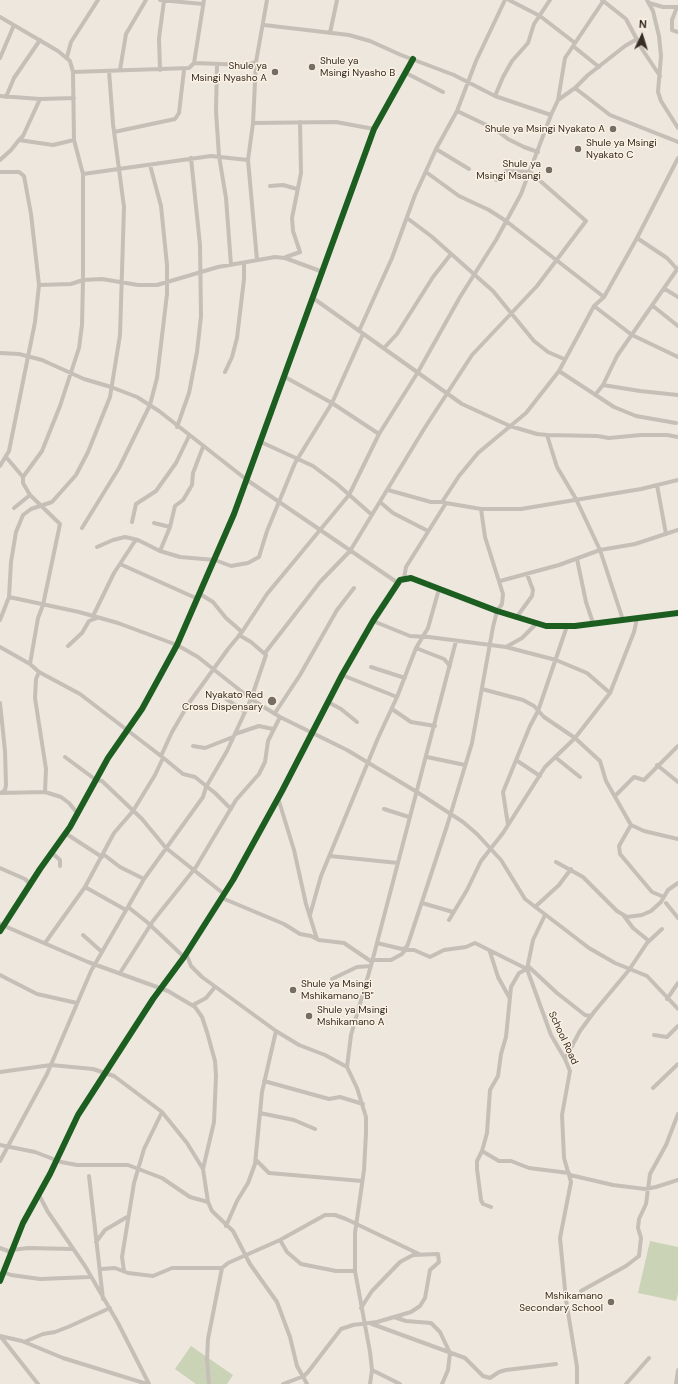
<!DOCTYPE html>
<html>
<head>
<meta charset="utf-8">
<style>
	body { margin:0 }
	#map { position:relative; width:678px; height:1384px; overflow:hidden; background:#ede7dd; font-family:"DM Sans",sans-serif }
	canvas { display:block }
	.north { position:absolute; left:622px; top:16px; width:40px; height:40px; -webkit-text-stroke:3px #fbf2e3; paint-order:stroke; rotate:4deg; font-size:11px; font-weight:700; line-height:16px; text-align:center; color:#362c25 }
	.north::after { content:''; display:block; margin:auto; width:14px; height:18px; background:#362c25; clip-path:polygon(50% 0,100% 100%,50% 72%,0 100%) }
</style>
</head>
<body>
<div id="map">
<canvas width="678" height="1384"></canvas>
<div class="north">N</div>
</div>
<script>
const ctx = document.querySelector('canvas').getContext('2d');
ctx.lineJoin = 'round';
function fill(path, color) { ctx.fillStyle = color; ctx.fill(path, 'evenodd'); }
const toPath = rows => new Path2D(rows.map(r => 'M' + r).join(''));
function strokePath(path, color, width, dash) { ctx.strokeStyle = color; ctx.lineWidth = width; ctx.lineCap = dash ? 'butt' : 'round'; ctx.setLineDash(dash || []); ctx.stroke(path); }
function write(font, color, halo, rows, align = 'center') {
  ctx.font = font + ' "DM Sans",sans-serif'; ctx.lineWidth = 3; ctx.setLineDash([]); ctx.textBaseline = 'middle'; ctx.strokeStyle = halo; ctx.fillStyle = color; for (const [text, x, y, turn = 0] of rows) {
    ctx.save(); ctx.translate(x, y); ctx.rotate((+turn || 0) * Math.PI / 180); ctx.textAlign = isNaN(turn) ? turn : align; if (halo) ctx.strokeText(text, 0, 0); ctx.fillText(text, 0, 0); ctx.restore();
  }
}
fill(toPath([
	[650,1241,678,1247,678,1293,676,1301,638,1293],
	[191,1346,233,1375,227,1384,196,1384,175,1369]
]), '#cbd3b6');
strokePath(toPath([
	[160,0,203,4],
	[509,0,540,16,575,43],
	[602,0,626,19,642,49,660,76],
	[647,0,653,11,659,36,661,56,658,92,661,101,678,128],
	[649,3,663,7,678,7],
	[677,7,672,20,672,30,678,32],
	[0,17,58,51,70,61,73,72,74,140,83,174,83,280,82,325,79,348,60,406,42,451,23,477,23,483,30,495,60,524,43,605,38,618,30,664],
	[264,25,349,35,370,41,401,55,454,75,495,96,551,115],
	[330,33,337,0],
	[573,46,599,67],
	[67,57,71,42,98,0],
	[0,58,14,25],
	[256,62,253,123,248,160,257,260],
	[194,63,247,65,256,62,267,0],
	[217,64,216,111,219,156,226,198,231,265],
	[120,70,126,34,146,0],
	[160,70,159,38,164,1],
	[73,72,189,68,194,63,204,0],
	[406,73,443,92],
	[575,88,610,115,678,142],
	[0,96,40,99,74,98],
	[495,96,503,77,512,61,528,43,534,24,550,0],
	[6,97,14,78,40,40],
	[558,100,565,58,604,0],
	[457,111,495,129,508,139,524,147,538,152],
	[253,123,336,122,374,129],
	[114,132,175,119,179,113,184,70],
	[19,140,23,136,40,99],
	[436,149,469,169],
	[0,160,11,150,19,140,53,145,74,140],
	[0,172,19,172,24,176,31,214,39,285,35,322,9,451,0,466],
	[426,172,459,196,489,210,506,221,604,297],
	[83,174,211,156,248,160],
	[270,186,283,185,297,189],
	[407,218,431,236,493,291,534,341,548,352,564,359],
	[637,238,667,258,677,269],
	[286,257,300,252,293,231,292,218,301,173,300,122],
	[39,285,71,284,83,280,102,279,138,285,157,285,218,267,275,257,285,258,323,272],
	[665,289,678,297],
	[313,298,462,404,510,426,537,434,547,435,597,436,609,438,641,435,667,435,678,437],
	[594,306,632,335,678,357],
	[653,306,678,326],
	[359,331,392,258,415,195,436,149,457,111,476,61,505,0],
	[384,348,397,334,433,277,451,254],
	[0,353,19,354,42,360,84,379,111,387,137,397,159,411,247,480,398,583],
	[559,371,614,407,636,416,676,423],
	[225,372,232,357,237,338,244,279,244,263],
	[285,377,332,403,379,434],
	[603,385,640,391,678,395],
	[595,395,603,385,617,356,678,268],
	[177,427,189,393,197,352,201,316,200,245,191,158],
	[547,435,557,467,576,499,600,550,623,620],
	[261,442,313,466,337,484,372,515],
	[6,457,23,477],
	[657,485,666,534],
	[388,490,431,502,442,502],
	[380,502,393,513,428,531],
	[446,503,481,509,521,509,641,489,678,480],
	[14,508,30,495],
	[132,522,136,504,156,491,176,463,189,436],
	[154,523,170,527],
	[82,528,119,468,150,405,157,378,167,294,167,265,161,206,150,165],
	[97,547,113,540,125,537,138,540],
	[160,551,170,527,175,506,183,500,192,485,193,473,203,447],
	[577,559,586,602,593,623],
	[120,564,198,599],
	[404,578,406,567,446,503,442,502,459,476,478,453,526,413,559,371,594,306,604,297,637,238,678,158],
	[500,581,559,565,600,550,635,544,678,530],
	[200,594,213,602,226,618,242,632],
	[9,597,79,612,118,623,177,645,198,657,251,699,280,717,347,750,417,792,463,822,477,834,501,860,525,899,589,948,615,963,647,976,678,1009],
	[93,616,114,573,135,541,138,540,160,551,180,557,215,560,231,566,248,563,259,557,267,531,295,463,332,403,363,334],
	[516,618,532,596,533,590,527,574],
	[0,620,9,597,11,562,16,532,23,515,31,509,52,502,76,475,88,452,110,397,120,335,124,207,113,124,109,71],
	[373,621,410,636,429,637,506,647,556,660,587,673,610,693],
	[68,646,82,633,89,621,97,618],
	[0,647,30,664,39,672,80,694,161,756],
	[506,647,522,638,536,624],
	[416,648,444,659,450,666],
	[265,653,320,582,350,551,424,429,472,355,537,286,586,221,530,172,506,171,496,180],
	[371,667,405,678],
	[39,672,36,679,35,698,46,769,45,792],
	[342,675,397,697],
	[482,689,523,700,534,706,544,717,575,738,600,761,606,781,631,825,644,831,678,839],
	[222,696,245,712],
	[328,702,341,709,357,722],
	[0,703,5,751,6,785,5,790,1,793],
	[392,709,411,722,435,726],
	[275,713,300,675,337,610,354,588],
	[235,734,259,726,273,729],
	[193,746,205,748,233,737],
	[65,757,96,780,102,781,142,819,166,848,224,894],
	[427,757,465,765],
	[555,757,580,777],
	[516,760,540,776],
	[657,765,678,782],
	[0,793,45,792,61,797,69,803,78,814],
	[615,796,634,777,644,780,678,746],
	[278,798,294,850,306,904,317,939],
	[231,809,215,793,195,777,183,774,161,756,172,732,189,703,228,649,242,632,267,594,349,495,379,434,418,372,460,297,496,240,521,194,551,115,558,100,575,88,588,75,625,46,637,39],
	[384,809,409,817],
	[508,825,503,792,530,726,538,711,567,626],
	[631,825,619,846,620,854,652,892,664,897],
	[65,833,102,857],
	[52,853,60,860,60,866],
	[103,854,120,867,144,879],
	[330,856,398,863],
	[556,862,583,877,617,911,627,917,642,915,651,911,661,902,668,890,678,883],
	[0,868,25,879,30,884],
	[85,887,126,910],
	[222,898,284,924,300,934,311,936,319,940,344,943,372,962],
	[422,903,453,912],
	[666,903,678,918],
	[128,907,147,922,184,957],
	[535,907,559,885,571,869],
	[310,915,321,876,378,738,397,697,416,648,428,628,439,589],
	[545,915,533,940,527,969,551,1035,565,1059,570,1071,562,1115,564,1158,571,1182,560,1238,566,1300,577,1367,577,1384],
	[624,916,633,928,649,941],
	[449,920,467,890,481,861,503,833,545,767,575,738,610,693,634,632,637,619],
	[0,924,88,962,168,991,195,1007,202,1017,207,1032,215,1061,216,1076,214,1122,203,1169],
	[0,931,40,869,70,827,108,758,142,709,177,645,234,514,374,129,413,59],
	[83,935,102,952],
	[45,943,85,887,114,833,133,811,155,775,163,758],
	[377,943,402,949,406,948,408,944,447,826,472,743,493,627,497,611,502,604,503,594,485,537,481,509],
	[405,950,414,950,430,957,444,950,466,947,475,943,527,969],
	[490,952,498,977,509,997],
	[186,953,191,966,202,977,276,1031,299,1045,325,1055,347,1067,357,1088,366,1117,366,1133,364,1170,355,1233,355,1271,370,1352,372,1370,370,1384],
	[373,960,391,960,402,954,406,949],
	[528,966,557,993,585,1015,591,1016],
	[527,969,519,973,511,987,506,1037,501,1054,498,1076,490,1090,487,1133,482,1151,499,1161,511,1161,529,1168,569,1173],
	[120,973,153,921,196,867,236,800,259,774,265,762,268,741,280,717],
	[0,975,37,994,77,1003],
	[332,979,357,967,371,966],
	[667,999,678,983],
	[193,1005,206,998,215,987],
	[654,1035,667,1037,678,1026],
	[565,1059,580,1031,594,1012,629,970,647,943,662,929],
	[347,1067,351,1035,372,962,456,641],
	[0,1072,51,1065,93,1069,114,1076,162,1112,187,1143,203,1169,208,1202,212,1211,233,1231,250,1264,277,1302,290,1337,297,1366,307,1384],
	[264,1081,329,1099,340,1097,363,1104],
	[653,1088,678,1064],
	[260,1113,294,1120,315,1129],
	[0,1145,35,1152,61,1162,77,1165,128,1165,162,1178,190,1197,208,1202],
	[482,1151,477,1161,477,1169,481,1200,483,1204,491,1207],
	[256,1160,269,1173,362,1181],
	[0,1161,47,1074,91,971,144,879,203,797,206,787,227,751,251,699,266,655,251,642,239,635],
	[570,1175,613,1185,645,1189,656,1187,678,1180],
	[89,1176,103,1299],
	[39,1195,48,1212,85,1266,118,1323,149,1384],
	[226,1226,237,1201,248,1183,255,1164,262,1092,276,1031],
	[280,1240,287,1252,301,1264,336,1271,355,1271],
	[96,1242,105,1230,127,1217],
	[0,1248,11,1252],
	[12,1250,28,1248,73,1249],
	[101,1269,115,1268,128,1273,153,1276,172,1268,222,1268,228,1263,280,1240,325,1215,335,1215,346,1219,419,1254],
	[124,1271,122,1257,134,1183,144,1149,162,1112],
	[3,1272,11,1275,40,1279,90,1277],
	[0,1281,23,1223,50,1174,78,1115,153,999,184,957,233,880,282,791,342,675,373,621,400,580,411,578,497,611,546,626,575,626,678,613],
	[581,1291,626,1266,639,1256,641,1238,638,1228,639,1219,646,1204,650,1174,666,1145,678,1114],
	[394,1317,406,1321,431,1323,440,1332,450,1353,448,1370,442,1384],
	[372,1324,465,1358,483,1376,490,1378,499,1372,506,1370,556,1364],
	[0,1336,22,1341,63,1358,147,1384],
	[1,1337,38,1384],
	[24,1342,43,1334,55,1332,68,1327,110,1308],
	[372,1370,400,1384],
	[209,1384,207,1360,208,1339,222,1268],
	[283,1384,304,1376,308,1372,341,1329,353,1325,377,1322,411,1312,420,1306,425,1298,430,1270,439,1262,438,1254,413,1255,400,1262,372,1291,361,1308],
	[626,1384,649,1358],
	[676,1384,678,1370]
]), '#c5bfb7', 4);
strokePath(toPath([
	[0,931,40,869,70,827,108,758,142,709,177,645,234,514,374,129,413,59],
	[0,1281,23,1223,50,1174,78,1115,153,999,184,957,233,880,282,791,342,675,373,621,400,580,411,578,497,611,546,626,575,626,678,613]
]), '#1b5e20', 6);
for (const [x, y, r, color] of [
	[312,67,4,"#766d65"],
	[275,72,4,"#766d65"],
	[613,129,4,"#766d65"],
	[578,149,4,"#766d65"],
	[549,170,4,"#766d65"],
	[272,701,5,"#766d65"],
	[293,990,4,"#766d65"],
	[309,1016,4,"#766d65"],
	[611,1302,4,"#766d65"]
]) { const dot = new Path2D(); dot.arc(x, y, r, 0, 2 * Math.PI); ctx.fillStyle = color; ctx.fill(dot); strokePath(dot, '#fbf2e3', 1.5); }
write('10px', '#362c25', '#fbf2e3', [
	["Shule ya",320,61,"left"],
	["Msingi Nyasho B",320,73,"left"],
	["Shule ya",267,66],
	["Msingi Nyasho A",267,78],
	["Shule ya Msingi Nyakato A",605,129],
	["Shule ya Msingi",586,143,"left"],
	["Nyakato C",586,155,"left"],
	["Shule ya",541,164],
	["Msingi Msangi",541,176],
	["Nyakato Red",263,695],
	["Cross Dispensary",263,707],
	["Shule ya Msingi",301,984,"left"],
	["Mshikamano \"B\"",301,996,"left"],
	["Shule ya Msingi",317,1010,"left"],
	["Mshikamano A",317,1022,"left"],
	["Mshikamano",603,1296],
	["Secondary School",603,1308]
], 'right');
write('10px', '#362c25', '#fbf2e3', [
	["School Road",563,1038,65]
]);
</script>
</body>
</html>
